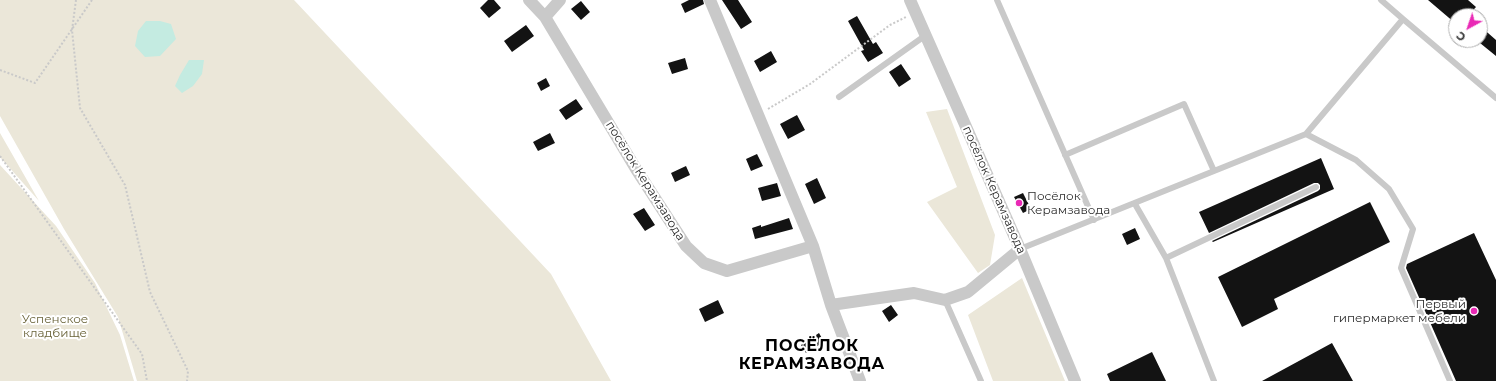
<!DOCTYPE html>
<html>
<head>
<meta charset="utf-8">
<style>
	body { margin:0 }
	#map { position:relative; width:1496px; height:381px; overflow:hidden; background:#fff; font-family:Montserrat,sans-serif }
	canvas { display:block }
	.north { position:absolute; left:1448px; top:8px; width:40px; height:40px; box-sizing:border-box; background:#fff; border:1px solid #ababab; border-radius:50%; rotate:220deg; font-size:11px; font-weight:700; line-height:16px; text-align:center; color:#2c2c2c }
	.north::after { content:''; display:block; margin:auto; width:14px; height:18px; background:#e929b5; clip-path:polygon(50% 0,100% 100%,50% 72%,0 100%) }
</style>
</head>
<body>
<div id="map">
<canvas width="1496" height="381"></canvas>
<div class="north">С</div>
</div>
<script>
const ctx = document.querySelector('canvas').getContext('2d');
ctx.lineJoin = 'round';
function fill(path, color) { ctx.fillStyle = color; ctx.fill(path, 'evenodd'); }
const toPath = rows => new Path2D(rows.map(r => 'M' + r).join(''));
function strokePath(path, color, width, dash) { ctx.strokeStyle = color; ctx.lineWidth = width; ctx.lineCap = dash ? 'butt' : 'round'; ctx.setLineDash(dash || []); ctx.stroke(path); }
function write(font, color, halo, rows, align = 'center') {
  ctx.font = font + ' Montserrat,sans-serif'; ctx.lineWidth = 4; ctx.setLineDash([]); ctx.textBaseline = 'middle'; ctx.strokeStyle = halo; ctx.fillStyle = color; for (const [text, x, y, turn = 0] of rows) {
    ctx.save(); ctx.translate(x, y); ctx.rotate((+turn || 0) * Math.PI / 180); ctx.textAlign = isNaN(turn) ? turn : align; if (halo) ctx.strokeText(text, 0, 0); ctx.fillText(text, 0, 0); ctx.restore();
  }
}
fill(toPath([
	[0,0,294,0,551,274,611,381,137,381,118,317,64,229,0,116],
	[947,109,995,235,990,265,978,273,927,202,957,187,926,112],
	[0,133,39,201,0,157],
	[0,165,56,226,95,283,120,335,134,381,0,381],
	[1022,278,1065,381,993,381,968,315]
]), '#ebe7d9');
fill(toPath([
	[146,21,160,21,171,24,176,39,160,56,145,57,135,46,138,31],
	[189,60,204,60,202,74,193,86,182,93,175,86,180,75]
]), '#c4ebe1');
fill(toPath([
	[488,0,494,0,501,8,489,18,480,8],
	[689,0,703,0,704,4,685,13,681,4],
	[722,0,738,0,752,22,741,29],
	[1428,0,1468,0,1476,7,1468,16,1456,16,1455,23],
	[581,1,590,12,581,20,571,9],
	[857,16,873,44,876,42,883,53,868,62,861,51,864,50,848,21],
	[526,25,534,36,512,52,504,41],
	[1480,26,1496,40,1496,56,1480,43],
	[771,51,777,62,760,72,754,61],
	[685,58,688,69,672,74,668,63],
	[901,64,911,79,899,87,889,72],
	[546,78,550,86,541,91,537,83],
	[576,99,583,109,566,120,559,110],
	[797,115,805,130,788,139,780,124],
	[550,133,555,143,538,151,533,142],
	[757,154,763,166,751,171,746,159],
	[1321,158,1334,189,1213,242,1212,241,1318,191,1320,189,1320,185,1318,183,1314,183,1209,233,1199,212],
	[686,166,690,175,675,182,671,173],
	[817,178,826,198,814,204,805,184],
	[777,183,781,196,762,201,758,188],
	[1023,193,1031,209,1023,213,1014,197],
	[1370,202,1390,242,1274,299,1278,309,1242,327,1218,277],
	[644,208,655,225,645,231,633,214],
	[789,218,793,229,755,239,752,228,761,225,761,227],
	[1135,228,1140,239,1127,245,1122,234],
	[1474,233,1496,280,1496,381,1456,381,1406,268,1407,264],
	[718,300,724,313,705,322,699,309],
	[891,305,898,315,889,322,882,311],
	[819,333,824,342,806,353,801,345],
	[1332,343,1353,381,1262,381],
	[1152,352,1166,381,1110,381,1107,374]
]), '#131313');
strokePath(toPath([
	[76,0,72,30,80,108,125,185,150,292,188,371,187,381],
	[0,70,35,83,92,0],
	[768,109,810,84,890,25,906,17],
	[0,156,142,354,147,381]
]), '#c9c9c9', 2, [2, 2]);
strokePath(toPath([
	[997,0,1094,220],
	[1381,0,1403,19],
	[839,97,926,35],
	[1306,134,1356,160,1389,189,1413,229,1401,268,1450,381],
	[1065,155,1184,104,1214,171],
	[1135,204,1166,258,1214,381],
	[1020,249,1306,134,1403,19,1496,98],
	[1166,258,1316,187],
	[945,300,981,381]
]), '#c9c9c9', 6);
strokePath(toPath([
	[529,0,545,17,636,169,686,246,704,263,727,271,813,246],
	[710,0,813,246,831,305,860,381],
	[910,0,1020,249,1075,381],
	[545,17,560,0],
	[831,305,914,293,945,300,968,292,1020,249]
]), '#c9c9c9', 12);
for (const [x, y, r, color] of [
	[1019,203,4,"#e929b5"],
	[1474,311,4,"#e929b5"]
]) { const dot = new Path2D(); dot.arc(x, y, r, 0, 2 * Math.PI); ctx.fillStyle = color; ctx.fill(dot); strokePath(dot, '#fff', 1.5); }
write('12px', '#2c2c2c', '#fff', [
	["посёлок Керамзавода",645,181,58],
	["посёлок Керамзавода",994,190,66]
]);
write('12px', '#2c2c2c', '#fff', [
	["Посёлок",1027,196],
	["Керамзавода",1027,210],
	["Первый",1466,304,"right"],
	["гипермаркет мебели",1466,318,"right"]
], 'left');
write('12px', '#696339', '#fff', [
	["Успенское",55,319],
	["кладбище",55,333]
]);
ctx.letterSpacing = '1px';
write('bold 16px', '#000', '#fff', [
	["ПОСЁЛОК",812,346],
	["КЕРАМЗАВОДА",812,364]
]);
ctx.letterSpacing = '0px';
</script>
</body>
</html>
